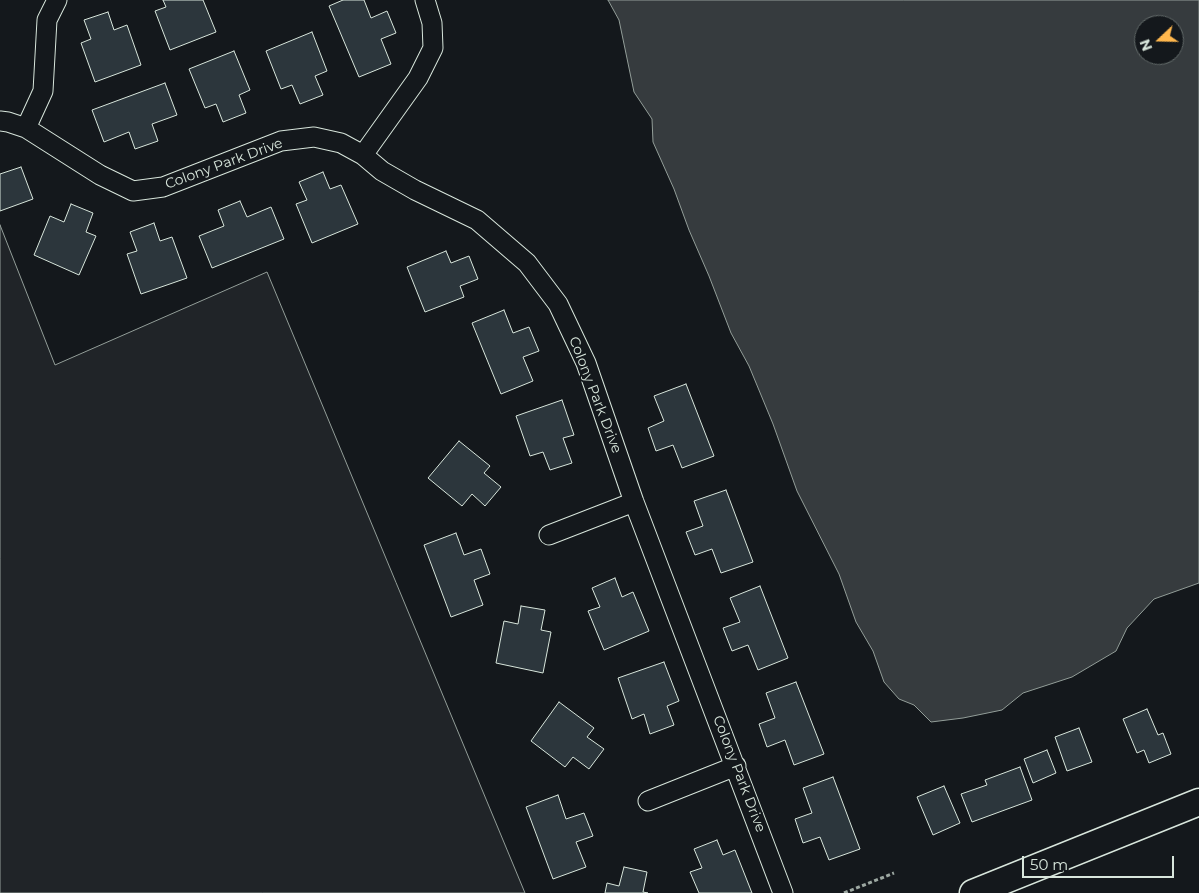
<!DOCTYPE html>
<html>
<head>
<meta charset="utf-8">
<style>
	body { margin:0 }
	#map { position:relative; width:1199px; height:893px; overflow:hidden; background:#14181c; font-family:Montserrat,sans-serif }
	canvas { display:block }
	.north { position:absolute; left:1134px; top:15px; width:50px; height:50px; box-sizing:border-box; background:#14181c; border:1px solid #626a69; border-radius:50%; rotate:249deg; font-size:14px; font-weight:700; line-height:20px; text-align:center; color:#d8e6dc }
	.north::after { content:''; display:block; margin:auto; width:18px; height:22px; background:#ffb74d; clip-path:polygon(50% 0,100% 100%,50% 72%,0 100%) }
	.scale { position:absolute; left:1022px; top:856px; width:152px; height:22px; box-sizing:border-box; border:2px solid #d8e6dc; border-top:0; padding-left:6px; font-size:15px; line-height:18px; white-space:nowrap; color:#d8e6dc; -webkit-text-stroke:4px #14181c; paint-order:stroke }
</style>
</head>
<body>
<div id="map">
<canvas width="1199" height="893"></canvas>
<div class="north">N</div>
<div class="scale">50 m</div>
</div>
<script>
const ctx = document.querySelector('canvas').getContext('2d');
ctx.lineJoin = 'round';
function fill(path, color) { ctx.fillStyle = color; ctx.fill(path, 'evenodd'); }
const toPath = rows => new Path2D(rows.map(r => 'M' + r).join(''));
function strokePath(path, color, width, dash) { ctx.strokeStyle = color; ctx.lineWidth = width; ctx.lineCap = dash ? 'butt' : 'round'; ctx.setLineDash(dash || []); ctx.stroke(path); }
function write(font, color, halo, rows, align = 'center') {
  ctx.font = font + ' Montserrat,sans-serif'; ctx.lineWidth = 4; ctx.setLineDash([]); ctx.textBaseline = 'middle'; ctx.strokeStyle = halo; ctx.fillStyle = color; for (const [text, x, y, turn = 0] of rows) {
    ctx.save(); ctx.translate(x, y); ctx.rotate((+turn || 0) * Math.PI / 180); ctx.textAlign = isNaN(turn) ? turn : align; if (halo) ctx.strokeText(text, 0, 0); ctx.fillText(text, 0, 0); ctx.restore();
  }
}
const green = toPath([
	[0,225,55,365,267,272,525,893,0,893,0,225]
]);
fill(green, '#202428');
strokePath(green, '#939e99', 1);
const water = toPath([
	[608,0,1199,0,1199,583,1154,599,1127,628,1116,651,1072,677,1023,693,1002,710,963,718,931,722,914,705,899,699,884,682,873,651,856,622,839,574,797,491,773,424,749,366,731,333,709,276,689,230,674,189,653,142,652,119,634,92,619,20,608,0],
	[1144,25,1174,25,1174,55,1144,55,1144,25]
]);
fill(water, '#363b3e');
strokePath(water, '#939e99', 1);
const building = toPath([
	[163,0,203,0,216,32,170,50,155,11,166,7,163,0],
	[343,0,364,0,371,18,387,11,396,33,381,39,391,64,359,77,329,6,343,0],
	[108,12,114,30,127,25,141,65,95,82,81,43,91,39,84,20,108,12],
	[312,32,327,71,315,76,323,95,300,104,292,85,281,89,266,51,312,32],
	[234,51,250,90,239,95,246,113,223,122,216,104,205,108,189,69,234,51],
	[165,83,177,115,152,124,158,141,135,149,129,132,104,142,92,110,165,83],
	[21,167,33,199,0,211,0,174,21,167],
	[323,172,330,189,341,185,358,224,312,243,296,204,307,200,299,182,323,172],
	[240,201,247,217,271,207,284,239,212,268,199,236,224,226,218,210,240,201],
	[71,204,93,213,86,232,96,236,79,275,34,255,50,216,64,222,71,204],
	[154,223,160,241,172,237,187,278,141,294,127,254,137,251,130,232,154,223],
	[446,251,451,263,469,256,478,279,460,286,464,297,425,312,407,267,446,251],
	[504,310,513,333,529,327,539,351,523,357,533,381,501,394,472,323,504,310],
	[686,384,714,456,682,468,673,445,656,451,648,428,664,421,654,396,686,384],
	[562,400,574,435,563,438,572,463,550,470,543,452,530,456,516,416,562,400],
	[459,441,490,466,484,473,501,487,485,506,472,494,462,506,428,478,459,441],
	[726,490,753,562,721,573,712,549,695,555,686,532,703,526,694,501,726,490],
	[456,533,464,555,481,549,490,574,474,580,483,605,451,617,424,545,456,533],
	[615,578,622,597,633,592,649,631,604,650,588,611,600,607,592,588,615,578],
	[760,586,788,658,758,670,748,645,732,651,723,628,740,622,730,598,760,586],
	[521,606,545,610,541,630,551,632,543,673,496,663,504,621,518,624,521,606],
	[664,662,679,701,667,706,674,725,650,734,644,714,632,719,618,678,664,662],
	[796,682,824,754,794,765,785,740,767,747,759,724,775,718,766,693,796,682],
	[559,702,594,728,587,737,604,749,589,769,573,757,565,767,531,741,559,702],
	[1147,709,1158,735,1163,733,1171,754,1149,763,1144,750,1137,753,1123,719,1147,709],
	[1079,728,1092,762,1067,771,1055,737,1079,728],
	[1047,750,1056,773,1033,783,1024,759,1047,750],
	[1020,767,1032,800,972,822,961,794,987,785,985,780,1020,767],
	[833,777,860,849,829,860,820,837,803,843,795,819,812,813,803,788,833,777],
	[944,786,960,823,933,835,917,797,944,786],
	[558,795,566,819,584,813,593,836,576,842,586,867,553,879,526,807,558,795],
	[717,840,723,855,735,850,752,893,699,893,690,872,702,868,694,849,717,840],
	[624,867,647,872,643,892,648,893,605,893,607,883,619,886,624,867]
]);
fill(building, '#2c363c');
strokePath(building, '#d8e6dc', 1);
const street = toPath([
	[0,121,8,122,26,128,100,175,133,191,163,187,281,141,314,137,341,143,363,155,382,171,415,190,477,220,527,263,558,304,586,363,634,502,783,893],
	[26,128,43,91,47,20,57,0],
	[363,155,418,78,433,48,432,23,425,0],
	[549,535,634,502],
	[648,801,736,766]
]);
const secondary = toPath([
	[973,893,1199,802]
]);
strokePath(street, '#d8e6dc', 21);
strokePath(secondary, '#d8e6dc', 29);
strokePath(toPath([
	[844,893,894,873]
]), '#9da8a2', 3, [4, 2.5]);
strokePath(street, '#14181c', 19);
strokePath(secondary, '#14181c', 26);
write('14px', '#d8e6dc', '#14181c', [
	["Colony Park Drive",224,164,-20],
	["Colony Park Drive",595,395,69],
	["Colony Park Drive",739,774,69]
]);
</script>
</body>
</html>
